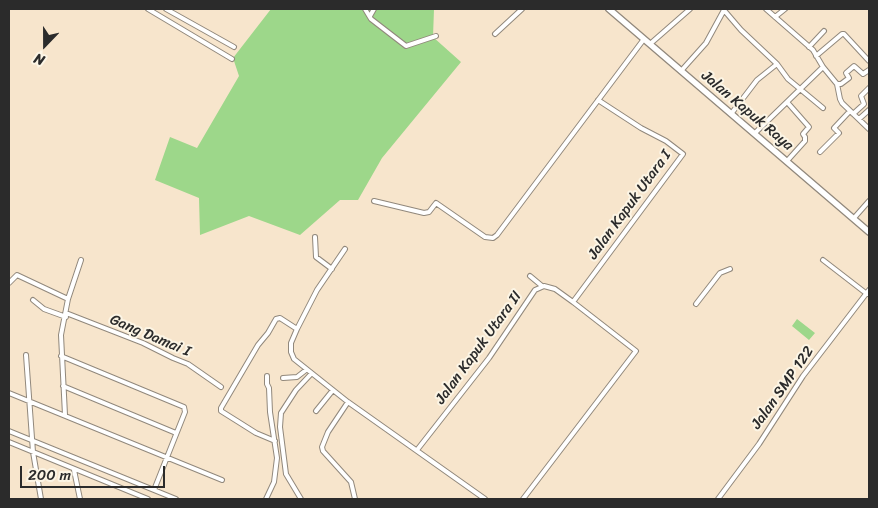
<!DOCTYPE html>
<html>
<head>
<meta charset="utf-8">
<style>
	body { margin:0 }
	#map { position:relative; width:878px; height:508px; overflow:hidden; background:#f7e5cc; font-family:Sriracha,sans-serif }
	canvas { display:block }
	.frame { position:absolute; inset:0; border:10px solid #2b2b2b; pointer-events:none }
	.north { position:absolute; left:20px; top:20px; width:50px; height:50px; -webkit-text-stroke:4px #fcf5e5; paint-order:stroke; rotate:202deg; font-size:14px; font-weight:700; line-height:20px; text-align:center; color:#2b2b2b }
	.north::after { content:''; display:block; margin:auto; width:18px; height:22px; background:#2b2b2b; clip-path:polygon(50% 0,100% 100%,50% 72%,0 100%) }
	.scale { position:absolute; left:20px; top:466px; width:145px; height:22px; box-sizing:border-box; border:2px solid #2b2b2b; border-top:0; padding-left:6px; font-size:15px; line-height:18px; white-space:nowrap; color:#2b2b2b; -webkit-text-stroke:4px #fcf5e5; paint-order:stroke }
</style>
</head>
<body>
<div id="map">
<canvas width="878" height="508"></canvas>
<div class="frame"></div>
<div class="north">N</div>
<div class="scale">200 m</div>
</div>
<script>
const ctx = document.querySelector('canvas').getContext('2d');
ctx.lineJoin = 'round';
function fill(path, color) { ctx.fillStyle = color; ctx.fill(path, 'evenodd'); }
const toPath = rows => new Path2D(rows.map(r => 'M' + r).join(''));
function strokePath(path, color, width, dash) { ctx.strokeStyle = color; ctx.lineWidth = width; ctx.lineCap = dash ? 'butt' : 'round'; ctx.setLineDash(dash || []); ctx.stroke(path); }
function write(font, color, halo, rows, align = 'center') {
  ctx.font = font + ' Sriracha,sans-serif'; ctx.lineWidth = 4; ctx.setLineDash([]); ctx.textBaseline = 'middle'; ctx.strokeStyle = halo; ctx.fillStyle = color; for (const [text, x, y, turn = 0] of rows) {
    ctx.save(); ctx.translate(x, y); ctx.rotate((+turn || 0) * Math.PI / 180); ctx.textAlign = isNaN(turn) ? turn : align; if (halo) ctx.strokeText(text, 0, 0); ctx.fillText(text, 0, 0); ctx.restore();
  }
}
fill(toPath([
	[271,9,434,9,433,37,461,62,382,158,358,200,340,200,300,235,249,216,200,235,199,198,155,180,170,137,197,148,239,76,233,58],
	[797,319,815,333,809,340,792,326]
]), '#9dd78a');
const street = toPath([
	[148,9,232,59],
	[166,9,234,47],
	[365,9,371,19,406,46,436,36],
	[723,9,741,30,777,64,788,79,823,108],
	[766,9,813,50,823,67,837,84,840,99,842,103,869,129],
	[370,16,374,9],
	[775,17,785,9],
	[495,34,522,9],
	[650,44,690,9],
	[809,47,824,31],
	[816,56,842,34,844,34,869,61],
	[681,71,706,43,724,10],
	[837,84,841,84,849,78,846,73,854,66,863,74,869,70],
	[731,114,757,80,777,64],
	[853,114,864,104,861,96,869,88],
	[859,119,869,110],
	[755,133,823,67],
	[820,152,839,133,834,128,850,111],
	[787,161,805,141,805,137,803,134,809,127,787,102],
	[374,201,424,213,429,212,436,203,485,237,493,238,497,235,644,39],
	[854,218,869,201],
	[315,237,316,257,332,269],
	[345,249,317,290,297,329,291,343,291,352,294,359,348,402,485,499],
	[823,260,867,294],
	[530,276,542,286],
	[9,283,17,275,68,299],
	[33,300,44,309,66,317],
	[573,302,683,154,666,141,641,128,598,100],
	[696,304,720,273,730,269],
	[66,313,143,343,173,358,188,364,221,387],
	[26,355,33,452,41,499],
	[61,356,184,407,185,412,154,490],
	[283,378,297,377,306,370],
	[63,386,176,433],
	[9,393,222,480],
	[348,402,328,432,322,447,323,451,351,482,355,499],
	[316,411,333,390],
	[65,415,61,335,68,299,81,260],
	[9,431,176,499],
	[275,441,256,433,237,421,221,411,221,408,258,345,268,333,276,319,280,318,297,329],
	[9,442,148,499],
	[417,450,489,358,535,290,544,286,555,289,573,302,636,351,523,499],
	[74,470,80,499],
	[266,499,274,482,277,458,270,412,269,388,267,384,267,376],
	[301,499,286,474,280,427,281,413,296,390,311,374],
	[718,499,759,444,803,376,869,290]
]);
const secondary = toPath([
	[609,9,869,232]
]);
strokePath(street, '#91887c', 6);
strokePath(secondary, '#91887c', 8);
strokePath(street, '#fff', 4);
strokePath(secondary, '#fff', 5.5);
write('15px', '#2b2b2b', '#fcf5e5', [
	["Jalan Kapuk Raya",747,111,40],
	["Jalan Kapuk Utara I",630,205,-54],
	["Gang Damai I",150,336,23],
	["Jalan Kapuk Utara II",479,348,-54],
	["Jalan SMP 122",783,388,-55]
]);
</script>
</body>
</html>
